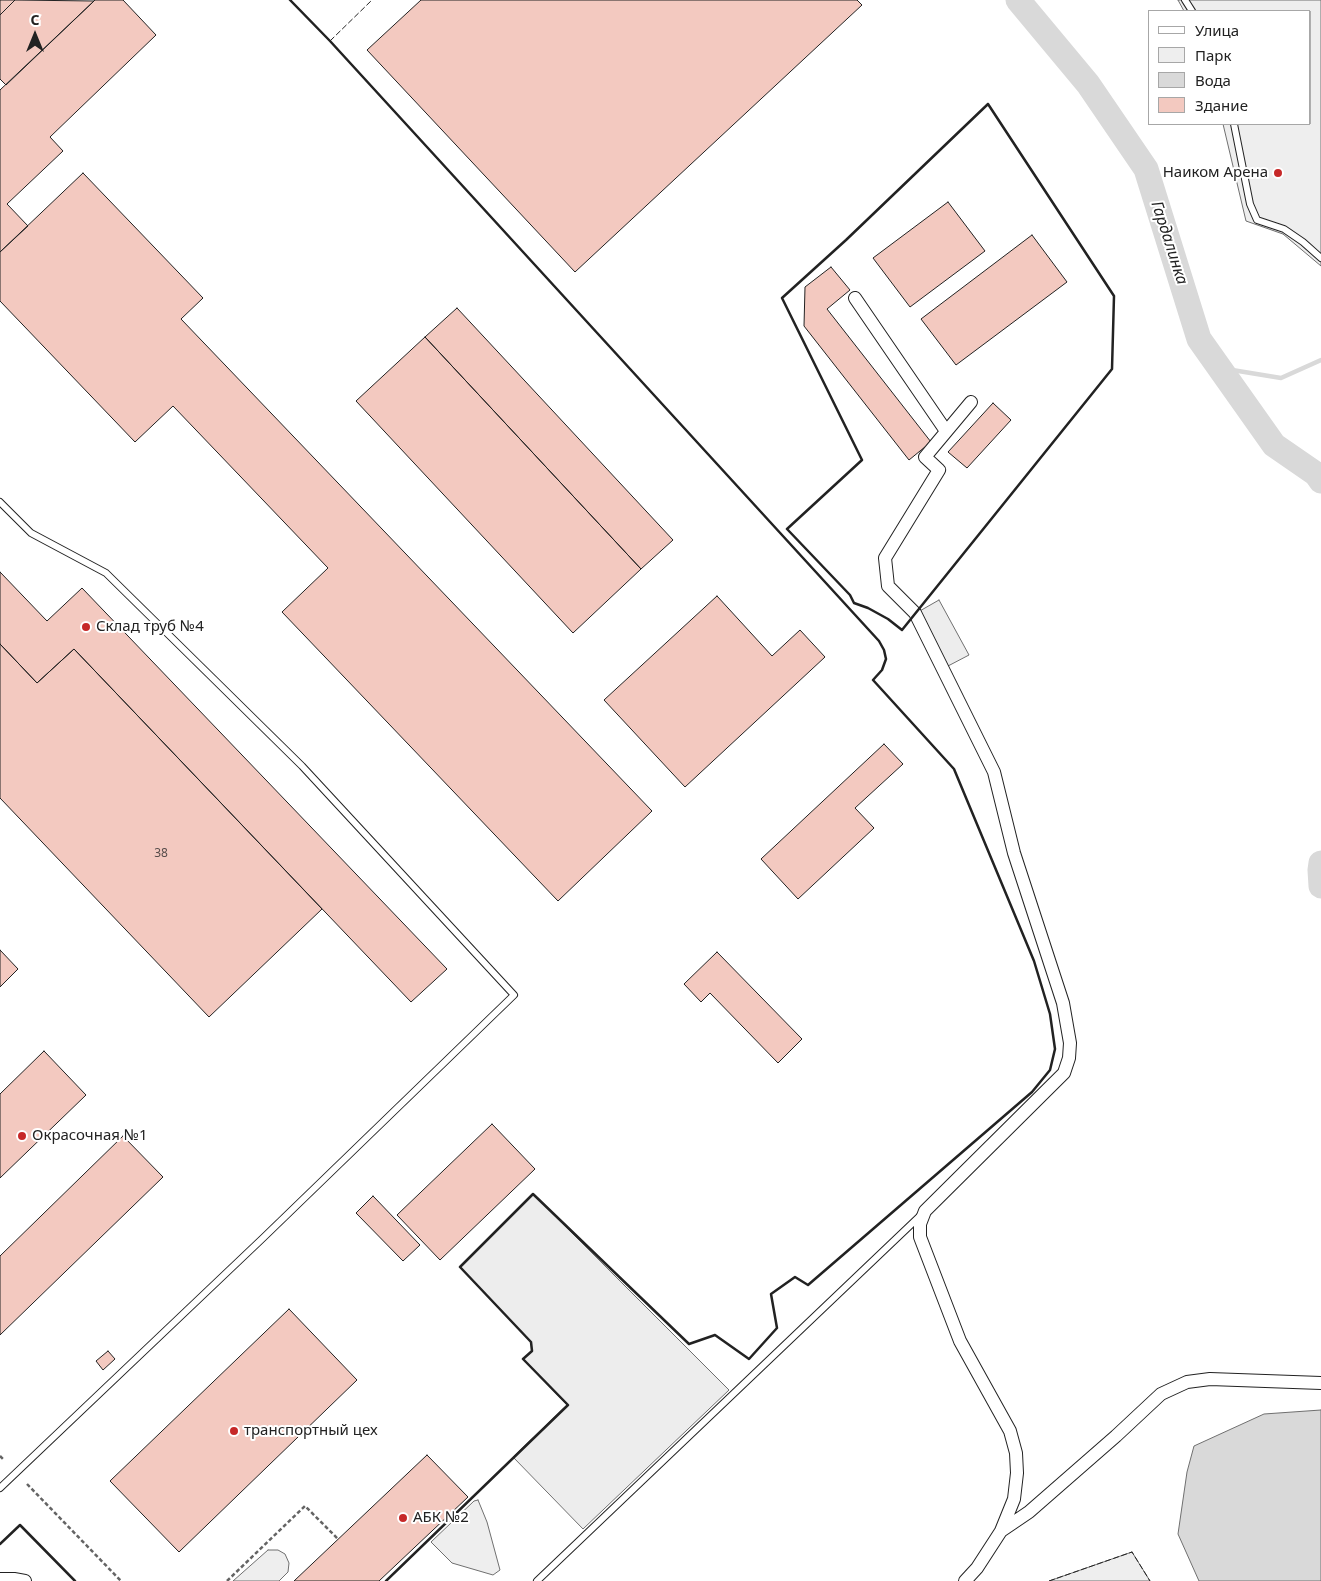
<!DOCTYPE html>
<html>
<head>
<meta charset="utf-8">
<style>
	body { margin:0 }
	#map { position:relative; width:1321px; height:1581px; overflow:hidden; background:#fff; font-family:"Noto Sans",sans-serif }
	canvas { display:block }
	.legend { position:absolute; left:1148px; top:10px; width:162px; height:115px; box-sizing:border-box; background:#fff; border:1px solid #a7a7a7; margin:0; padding:6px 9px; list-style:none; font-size:15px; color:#222 }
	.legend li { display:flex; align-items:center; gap:10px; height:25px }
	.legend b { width:25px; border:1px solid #a7a7a7 }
	.north { position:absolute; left:10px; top:10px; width:50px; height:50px; -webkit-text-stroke:4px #fff; paint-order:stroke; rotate:0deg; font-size:14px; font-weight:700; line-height:20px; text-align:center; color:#222 }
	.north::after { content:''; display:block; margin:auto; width:18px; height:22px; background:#222; clip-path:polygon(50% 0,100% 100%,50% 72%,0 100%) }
</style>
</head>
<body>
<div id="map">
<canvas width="1321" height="1581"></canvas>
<ul class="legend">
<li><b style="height:6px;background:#fff"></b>Улица</li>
<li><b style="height:14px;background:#eee"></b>Парк</li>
<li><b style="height:14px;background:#d9d9d9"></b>Вода</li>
<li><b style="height:14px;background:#f3c9c0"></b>Здание</li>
</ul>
<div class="north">С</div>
</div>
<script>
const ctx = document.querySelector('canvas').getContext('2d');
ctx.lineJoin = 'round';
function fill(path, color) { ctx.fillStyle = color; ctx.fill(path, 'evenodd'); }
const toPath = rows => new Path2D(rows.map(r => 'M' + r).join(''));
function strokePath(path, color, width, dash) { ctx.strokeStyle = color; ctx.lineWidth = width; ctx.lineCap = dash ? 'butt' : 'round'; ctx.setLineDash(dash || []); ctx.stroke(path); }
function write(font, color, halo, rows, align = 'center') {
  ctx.font = font + ' "Noto Sans",sans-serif'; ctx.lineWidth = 4; ctx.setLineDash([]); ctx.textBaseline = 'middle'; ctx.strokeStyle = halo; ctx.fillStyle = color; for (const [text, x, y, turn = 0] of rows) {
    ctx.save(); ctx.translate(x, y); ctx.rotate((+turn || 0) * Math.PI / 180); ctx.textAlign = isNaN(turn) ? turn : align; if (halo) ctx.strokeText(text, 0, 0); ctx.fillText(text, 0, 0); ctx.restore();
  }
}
const green = toPath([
	[1178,0,1321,0,1321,266,1283,234,1246,221,1223,124,1310,124,1310,11,1184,11,1178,0],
	[478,1500,487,1522,500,1570,493,1575,452,1563,431,1542,474,1501,478,1500],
	[268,1550,278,1550,285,1554,289,1563,288,1572,279,1581,233,1581,268,1550],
	[1132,1552,1150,1581,1049,1581,1132,1552]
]);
fill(green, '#eee');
strokePath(green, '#6f6f6f', 1);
const parking = toPath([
	[939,600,969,655,948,666,918,612,939,600],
	[533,1194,729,1390,583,1529,513,1457,567,1405,523,1359,532,1351,531,1342,460,1267,533,1194]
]);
fill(parking, '#ededed');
strokePath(parking, '#6f6f6f', 1);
const water = toPath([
	[1321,1410,1321,1581,1199,1581,1178,1534,1187,1472,1194,1446,1264,1414,1321,1410]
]);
fill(water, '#d9d9d9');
strokePath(water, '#6f6f6f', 1);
strokePath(toPath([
	[1220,368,1281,378,1321,360]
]), '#d9d9d9', 4.5);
strokePath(toPath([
	[1018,0,1088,84,1146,169,1199,339,1274,445,1316,474,1321,481],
	[1321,863,1320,870,1321,886]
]), '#d9d9d9', 25);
const building = toPath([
	[0,0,15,0,0,15,0,0],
	[15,0,94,1,6,85,0,79,0,15,15,0],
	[95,0,123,0,156,35,50,137,63,151,7,204,28,226,0,252,0,90,95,0],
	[421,0,857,0,862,5,575,272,367,50,421,0],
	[83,173,203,298,181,319,652,811,558,901,282,612,328,568,173,406,135,442,0,301,0,252,83,173],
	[948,202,985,251,910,307,873,258,948,202],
	[1032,235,1067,282,956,365,921,319,1032,235],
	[831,267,850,290,827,309,931,442,909,460,804,326,805,287,831,267],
	[457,308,673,540,641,569,425,337,457,308],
	[425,337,641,569,573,633,356,401,425,337],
	[993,403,1011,420,967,468,948,452,993,403],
	[0,572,47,621,82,588,447,969,411,1002,74,649,37,683,0,644,0,572],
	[717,596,772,656,800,630,825,657,685,787,604,700,717,596],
	[0,644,37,683,74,649,322,909,209,1017,0,798,0,644],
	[884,744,903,764,855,808,874,828,798,899,761,859,884,744],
	[0,950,18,969,0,987,0,950],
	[717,952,802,1039,778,1063,710,993,701,1002,684,984,717,952],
	[44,1051,86,1095,0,1178,0,1094,44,1051],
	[492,1124,535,1169,440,1260,397,1215,492,1124],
	[123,1136,163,1177,0,1335,0,1256,123,1136],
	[373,1196,420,1245,403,1261,356,1213,373,1196],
	[289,1309,357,1380,179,1552,110,1481,289,1309],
	[108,1351,115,1359,103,1370,96,1361,108,1351],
	[427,1455,468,1497,379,1581,294,1581,427,1455]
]);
fill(building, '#f3c9c0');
strokePath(building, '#222', 1);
const service = toPath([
	[1185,0,1192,11],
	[1234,124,1250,204,1257,220,1284,229,1303,242,1321,258],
	[0,502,31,533,106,573,302,766,514,995,263,1238,0,1488],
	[537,1581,920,1216]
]);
const minor = toPath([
	[855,298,946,431],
	[1001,1531,1029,1512,1116,1436,1161,1394,1187,1382,1210,1379,1321,1383],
	[0,1579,14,1579,25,1581],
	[965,1581,977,1568,1001,1531,1014,1499,1017,1473,1016,1453,1010,1431,960,1341,920,1237,920,1224,925,1211,1064,1073,1069,1058,1070,1043,1063,1003,1014,853,994,772,915,613,888,586,885,558,939,470,925,457,971,402]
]);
strokePath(service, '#222', 8);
strokePath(minor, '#222', 14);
strokePath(toPath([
	[0,1456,3,1459],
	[27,1484,121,1581],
	[227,1581,305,1506,338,1539]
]), '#646464', 2.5, [4, 2.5]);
strokePath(service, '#fff', 6);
strokePath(minor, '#fff', 12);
strokePath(toPath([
	[330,41,372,0],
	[1049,1581,1132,1552,1150,1581]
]), '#222', 1, [6, 2.5]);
strokePath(toPath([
	[290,0,330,41,879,641,884,650,886,659,882,670,873,680,954,769,1034,961,1050,1014,1055,1049,1050,1070,1032,1092,808,1285,795,1277,771,1294,777,1328,749,1359,715,1335,689,1344,533,1194,460,1267,531,1342,532,1351,523,1359,568,1405,386,1581],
	[988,104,1114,296,1112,369,902,630,888,619,868,608,854,603,850,595,787,529,862,460,782,298,846,240,988,104],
	[0,1544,20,1525,75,1581]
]), '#222', 2.5);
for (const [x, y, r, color] of [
	[1278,173,5,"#c62828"],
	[86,627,5,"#c62828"],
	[22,1136,5,"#c62828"],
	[234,1431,5,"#c62828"],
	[403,1518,5,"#c62828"]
]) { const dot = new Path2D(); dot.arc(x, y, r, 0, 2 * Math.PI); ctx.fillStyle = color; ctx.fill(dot); strokePath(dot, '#fff', 2); }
write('12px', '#564c4a', null, [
	["38",161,854]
]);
write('15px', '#222', '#fff', [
	["Наиком Арена",1268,173,"right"],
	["Склад труб №4",96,627],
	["Окрасочная №1",32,1136],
	["транспортный цех",244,1431],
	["АБК №2",413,1518]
], 'left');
write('italic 16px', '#222', '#fff', [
	["Гардалинка",1169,243,72]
]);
</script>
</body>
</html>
